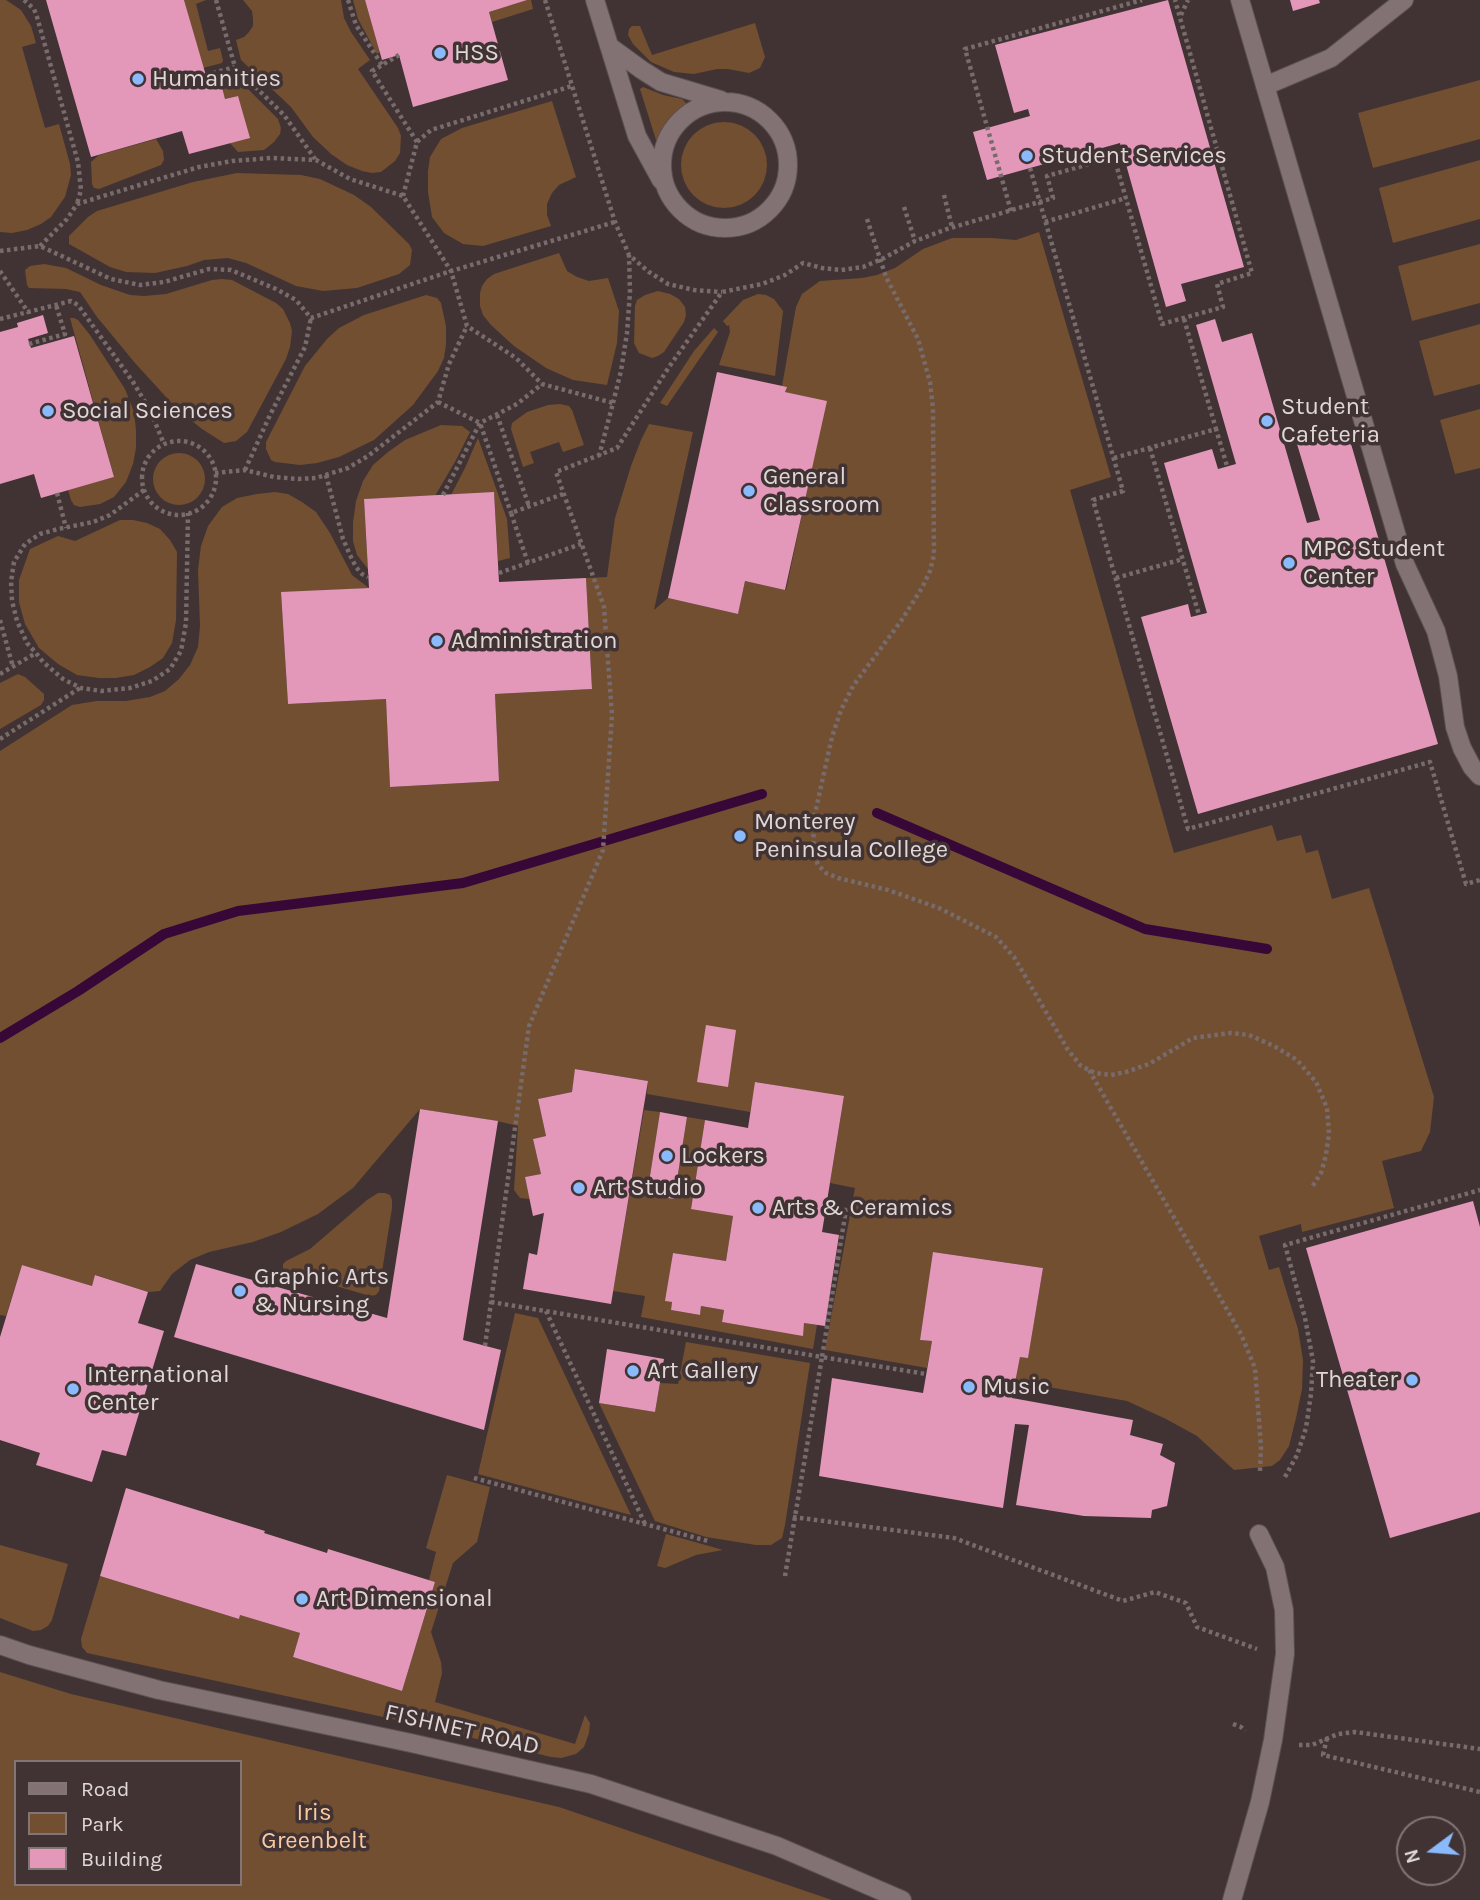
<!DOCTYPE html>
<html>
<head>
<meta charset="utf-8">
<style>
	body { margin:0 }
	#map { position:relative; width:1480px; height:1900px; overflow:hidden; background:#413334; font-family:Karla,sans-serif }
	canvas { display:block }
	.legend { position:absolute; left:14px; top:1760px; width:228px; height:126px; box-sizing:border-box; background:#413334; border:2px solid #817575; margin:0; padding:9px 12px; list-style:none; font-size:21px; color:#e0d7d7 }
	.legend li { display:flex; align-items:center; gap:14px; height:35px }
	.legend b { width:35px; border:2px solid #817575 }
	.north { position:absolute; left:1396px; top:1816px; width:70px; height:70px; box-sizing:border-box; background:#413334; border:2px solid #817575; border-radius:50%; rotate:254deg; font-size:19px; font-weight:700; line-height:28px; text-align:center; color:#e0d7d7 }
	.north::after { content:''; display:block; margin:auto; width:24px; height:32px; background:#8abafc; clip-path:polygon(50% 0,100% 100%,50% 72%,0 100%) }
</style>
</head>
<body>
<div id="map">
<canvas width="1480" height="1900"></canvas>
<ul class="legend">
<li><b style="height:9px;background:#827273"></b>Road</li>
<li><b style="height:19px;background:#724f30"></b>Park</li>
<li><b style="height:19px;background:#e398ba"></b>Building</li>
</ul>
<div class="north">N</div>
</div>
<script>
const ctx = document.querySelector('canvas').getContext('2d');
ctx.lineJoin = 'round';
function fill(path, color) { ctx.fillStyle = color; ctx.fill(path, 'evenodd'); }
const toPath = rows => new Path2D(rows.map(r => 'M' + r).join(''));
function strokePath(path, color, width, dash) { ctx.strokeStyle = color; ctx.lineWidth = width; ctx.lineCap = dash ? 'butt' : 'round'; ctx.setLineDash(dash || []); ctx.stroke(path); }
function write(font, color, halo, rows, align = 'center') {
  ctx.font = font + ' Karla,sans-serif'; ctx.lineWidth = 7; ctx.setLineDash([]); ctx.textBaseline = 'middle'; ctx.strokeStyle = halo; ctx.fillStyle = color; for (const [text, x, y, turn = 0] of rows) {
    ctx.save(); ctx.translate(x, y); ctx.rotate((+turn || 0) * Math.PI / 180); ctx.textAlign = isNaN(turn) ? turn : align; if (halo) ctx.strokeText(text, 0, 0); ctx.fillText(text, 0, 0); ctx.restore();
  }
}
fill(toPath([
	[0,0,6,0,21,10,31,26,36,43,22,47,45,128,59,124,70,164,71,175,65,197,51,217,41,224,27,230,12,233,0,232],
	[184,0,206,0,196,4,208,51,220,48,223,60,222,63,203,68],
	[243,0,341,0,344,18,351,32,370,60,358,69,398,128,401,136,400,153,395,161,381,172,372,173,362,171,347,165,331,154,313,137,291,107,241,60,236,40,244,37,249,32,253,26,253,19,252,11],
	[353,0,365,0,380,52,377,54,358,19],
	[526,0,531,0,533,9,492,22,489,12],
	[755,23,765,57,760,68,749,73,728,69,717,69,694,74,674,72,651,62,633,44,628,35,629,29,632,26,640,26,652,55],
	[1480,80,1480,139,1373,168,1358,113],
	[241,82,278,119,281,128,280,134,274,142,264,150,238,152,230,143,238,96,225,99,222,86],
	[643,87,663,95,682,99,686,103,687,108,672,122,665,132,660,144,657,143,640,89],
	[552,101,576,177,559,185,552,193,547,204,547,215,551,226,483,246,463,244,444,233,432,217,428,192,428,171,430,157,441,139,462,128],
	'681 165a43 43 0 1 1 86 0a43 43 0 1 1-86 0Z',
	[156,139,163,151,164,160,161,165,99,189,94,188,92,184,91,162,99,155],
	[1480,160,1480,219,1393,243,1379,188],
	[237,173,301,175,320,179,354,195,371,207,409,244,412,250,410,265,399,274,357,288,323,291,296,286,246,263,228,258,204,260,187,266,155,273,126,272,110,267,69,244,69,236,88,217,97,211,193,182],
	[1039,232,1111,477,1070,490,1174,853,1272,825,1277,841,1301,835,1306,853,1318,850,1332,899,1369,888,1434,1097,1430,1132,1421,1151,1382,1161,1394,1208,1302,1232,1301,1224,1259,1236,1269,1270,1279,1267,1298,1329,1303,1360,1302,1389,1296,1418,1289,1446,1280,1460,1272,1466,1234,1470,1197,1436,1166,1419,1127,1401,1015,1381,1020,1357,1028,1357,1043,1268,934,1252,920,1340,932,1341,927,1368,825,1350,855,1188,830,1183,844,1097,756,1082,750,1112,647,1094,648,1081,576,1069,572,1092,538,1099,546,1136,533,1139,541,1174,525,1177,530,1199,520,1198,514,1190,518,1126,497,1121,420,1109,353,1188,318,1214,281,1232,253,1242,209,1252,190,1260,172,1274,160,1291,148,1292,96,1275,92,1286,22,1265,6,1316,0,1315,0,751,72,705,97,701,126,701,150,697,165,691,179,679,190,665,198,647,200,626,198,570,201,546,208,526,222,507,237,498,257,494,275,492,288,494,302,502,316,512,330,533,352,575,369,588,281,593,288,704,386,699,390,787,499,781,495,694,592,689,586,578,607,577,615,518,631,466,641,440,649,424,693,432,654,610,668,598,738,614,745,581,786,590,826,401,785,392,786,387,782,386,796,307,802,294,820,281,862,278,877,275,895,268,923,249,952,238,992,238,1016,240],
	[1480,244,1480,303,1412,321,1398,266],
	[559,253,567,271,577,277,589,281,608,278,619,311,617,343,607,385,573,380,546,368,514,346,491,325,483,315,480,306,480,293,482,286,487,279,494,274],
	[44,264,66,268,101,285,130,295,144,296,166,294,212,280,222,279,232,280,276,303,283,309,290,323,292,331,290,347,286,359,247,432,236,441,224,443,202,429,177,409,135,363,97,317,80,292,66,289,29,288,27,285,25,270,30,266],
	[658,291,670,294,679,299,685,307,686,315,684,322,664,352,658,356,652,358,639,353,634,343,635,306,637,300,645,295],
	[758,294,766,295,774,299,783,311,775,376,719,365,730,332,729,325,727,326,723,321,743,300],
	[426,295,437,298,441,303,446,326,446,344,444,358,438,371,413,405,374,440,339,457,317,463,300,465,275,462,271,460,266,449,266,442,305,366,327,339,339,328,364,315],
	[70,318,74,318,78,320,90,335,125,389,134,412,136,430,136,448,133,464,126,482,114,497,100,504,80,507,74,505,71,500,68,490,114,477],
	[1480,324,1480,384,1434,396,1419,341],
	[714,328,718,332,667,406,660,403,694,351],
	[560,404,569,406,572,410,584,445,563,452,559,442,530,452,534,463,523,467,511,429,512,423,527,412,548,405],
	[1480,409,1480,468,1455,474,1440,420],
	[441,425,462,426,470,432,456,460,435,496,364,499,368,569,357,555,353,541,353,522,356,501,363,481,373,465,388,452,405,440],
	[478,438,507,519,510,558,498,561,494,493,451,495,465,468],
	'153 479a26 26 0 1 1 52 0a26 26 0 1 1-52 0Z',
	[120,520,133,520,147,523,160,529,170,540,177,552,176,620,172,643,163,658,150,667,134,675,116,678,99,678,77,675,58,664,39,648,25,624,19,602,19,580,30,549,58,536,75,541],
	[18,674,25,677,44,694,44,700,41,705,0,729,0,683],
	[644,1110,660,1112,647,1195,674,1199,687,1117,705,1120,691,1208,733,1216,726,1261,673,1253,666,1301,672,1302,671,1310,700,1315,701,1306,724,1310,722,1322,802,1335,804,1323,817,1325,813,1349,641,1317,645,1296,613,1291],
	[378,1193,385,1193,390,1195,392,1200,392,1208,379,1291,376,1295,370,1296,285,1271,283,1268,283,1264,286,1261,310,1249,367,1200],
	[515,1313,538,1318,631,1515,478,1474],
	[686,1342,810,1363,785,1525,782,1538,771,1545,756,1545,706,1537,655,1521,599,1403,655,1412,660,1383,678,1384],
	[447,1475,490,1487,477,1542,453,1563,431,1632,441,1662,442,1673,435,1702,575,1744,585,1715,590,1723,589,1733,584,1747,576,1754,561,1758,551,1757,411,1723,87,1653,82,1647,81,1639,100,1576,239,1619,240,1615,300,1633,293,1657,402,1691,435,1582,429,1580,436,1552,426,1548],
	[666,1534,702,1544,723,1550,696,1555,665,1568,657,1566],
	[0,1545,68,1564,52,1620,48,1626,41,1630,33,1631,0,1618],
	[0,1672,71,1694,559,1807,832,1900,0,1900],
	[16,1762,240,1762,240,1884,16,1884]
]), '#724f30');
strokePath(toPath([
	[877,813,1145,929,1267,949],
	[0,1038,78,991,164,934,238,911,463,883,762,794]
]), '#370738', 10);
fill(toPath([
	[46,0,184,0,209,86,221,83,225,99,238,96,250,138,189,154,182,131,91,157],
	[365,0,527,0,489,12,508,80,413,107,399,55,382,60],
	[1168,0,1244,267,1181,284,1186,301,1166,307,1120,143,987,180,973,132,1030,116,1028,109,1014,113,995,45],
	[1290,0,1319,0,1320,3,1293,11],
	[43,315,48,333,28,339,31,348,74,336,114,477,41,498,34,474,0,484,0,332,18,327,17,323],
	[1215,319,1222,342,1252,333,1307,523,1320,520,1297,444,1347,430,1438,744,1198,814,1141,617,1188,604,1191,617,1207,613,1164,463,1212,449,1218,469,1236,464,1196,325],
	[717,372,787,387,785,392,827,401,785,590,745,581,738,614,668,598],
	[494,492,499,582,586,578,592,689,495,694,499,781,390,787,386,699,288,704,281,592,369,588,364,499],
	[706,1025,736,1030,728,1087,697,1082],
	[575,1069,648,1081,611,1304,523,1289,529,1253,537,1255,544,1213,533,1216,525,1177,541,1174,533,1139,546,1136,538,1099,572,1092],
	[755,1082,844,1096,822,1232,839,1235,825,1326,804,1323,803,1336,722,1322,724,1310,701,1306,700,1315,671,1310,672,1302,665,1301,673,1253,726,1261,733,1216,691,1209,705,1120,748,1128],
	[420,1109,498,1121,463,1340,501,1350,484,1430,174,1337,196,1264,387,1318],
	[660,1112,687,1117,674,1199,647,1195],
	[1473,1201,1480,1227,1480,1512,1390,1538,1306,1248],
	[933,1252,1043,1268,1028,1358,1020,1357,1012,1398,1133,1420,1130,1435,1163,1444,1160,1455,1175,1463,1167,1506,1152,1510,1151,1518,1084,1516,1016,1505,1029,1425,1015,1424,1003,1508,819,1476,832,1378,923,1393,932,1341,920,1340],
	[22,1265,92,1286,95,1275,148,1292,138,1323,164,1331,126,1456,102,1450,92,1482,36,1465,40,1453,0,1440,0,1337],
	[607,1349,664,1359,655,1412,599,1403],
	[126,1488,265,1531,264,1533,327,1553,328,1549,435,1582,402,1691,293,1657,300,1633,240,1615,239,1619,100,1576]
]), '#e398ba');
const minor = toPath([
	[595,0,637,136,661,180],
	[1240,0,1405,564,1436,631,1448,676,1455,727,1462,748,1472,767,1480,776],
	[609,46,642,70,661,82,721,100],
	[1265,86,1331,58,1404,0],
	'662 165a63 63 0 1 1 126 0a63 63 0 1 1-126 0Z',
	[0,1645,29,1655,159,1690,411,1743,591,1784,777,1846,902,1900],
	[1232,1900,1260,1802,1273,1740,1285,1654,1284,1610,1275,1567,1259,1534]
]);
strokePath(minor, '#5b5050', 20);
strokePath(toPath([
	[24,0,34,9,37,17,78,162,81,190,77,204],
	[216,0,235,67,284,115,315,159],
	[348,0,356,25,382,65],
	[545,0,615,222,629,255,649,272,668,284,694,290,722,292],
	[1181,15,1188,0],
	[399,55,372,71,417,142],
	[206,75,235,67],
	[1030,168,1123,491,1093,500,1188,829,1430,762,1466,884,1480,880],
	[944,195,952,227],
	[403,196,417,142,431,130,572,86],
	[904,207,915,241],
	[1011,211,965,49,1142,0],
	[867,219,886,277,918,339,930,382,933,408,934,555,930,571,922,588,901,621,853,686,841,710,832,737,814,818,813,853,818,865,826,873,838,878,888,890,939,908,996,937,1014,957,1068,1050,1081,1066,1095,1073,1111,1075,1126,1072,1149,1064,1193,1038,1231,1033,1249,1035,1274,1046,1297,1060,1316,1082,1327,1108,1329,1133,1326,1155,1321,1173,1312,1187],
	[1045,222,1126,198],
	[40,246,67,219,77,204,199,167,232,161,271,158,316,160,350,179,403,196,451,271,467,326,516,358,542,384,613,403,599,456],
	[0,251,40,246,111,279,140,285,164,282,209,269,231,270,276,289,296,300,311,318,451,271,615,222],
	[0,271,28,312,71,301,78,305,133,382,150,410,164,444],
	[0,319,28,312],
	[1184,319,1216,429],
	[29,344,65,334,56,305],
	[438,402,480,423,511,513],
	[613,403,621,371,627,333,630,292,629,255],
	[497,415,529,506],
	'142 478a37 37 0 1 1 74 0a37 37 0 1 1-74 0Z',
	[1150,448,1199,615],
	[1114,458,1216,429,1227,466],
	[245,470,270,415,305,347,311,318],
	[215,473,245,470,274,477,298,479,316,478,348,468,368,456,438,402,449,364,467,326],
	[326,475,343,539,350,555,356,567,362,574,368,577],
	[144,490,110,515,93,522,58,529,40,534,25,544,14,562,11,582,12,601,17,621,27,643,36,653,43,662,63,679,81,688,101,691,130,688,152,681,170,669,181,651,186,623,188,513],
	[57,493,66,528],
	[443,495,480,423,517,404,542,384],
	[528,563,511,513,563,494],
	[499,573,581,544],
	[1116,578,1183,559],
	[0,620,13,667],
	[0,674,36,653],
	[0,739,80,688],
	[1089,1070,1241,1334,1255,1368,1261,1447,1260,1471],
	[491,1302,822,1357,846,1210,826,1207],
	[546,1311,645,1524],
	[485,1346,529,1026,603,850,612,715,604,607,556,472,617,448,669,367,722,292,762,284,785,275,803,263,822,268,841,270,863,267,884,258,915,241,947,229,1053,198,1047,176,1114,157,1162,324,1223,307,1217,284,1252,273,1175,0],
	[1285,1477,1297,1455,1306,1428,1311,1394,1313,1361,1305,1318,1285,1245,1480,1190],
	[474,1478,708,1541],
	[793,1517,954,1538,1123,1601,1155,1592,1186,1603,1197,1627,1257,1649],
	[785,1576,822,1357,926,1374],
	[1233,1724,1241,1727,1245,1731],
	[1327,1738,1323,1755,1480,1792],
	[1299,1745,1312,1745,1338,1734,1355,1732,1480,1749]
]), '#786b6c', 4.5, [3.5, 3.5]);
strokePath(minor, '#827273', 18);
for (const [x, y, r, color] of [
	[440,53,7,"#8abafc"],
	[138,79,7,"#8abafc"],
	[1027,156,7,"#8abafc"],
	[48,411,7,"#8abafc"],
	[1267,421,7,"#8abafc"],
	[749,491,7,"#8abafc"],
	[1289,563,7,"#8abafc"],
	[437,641,7,"#8abafc"],
	[740,836,7,"#8abafc"],
	[667,1156,7,"#8abafc"],
	[579,1188,7,"#8abafc"],
	[758,1208,7,"#8abafc"],
	[240,1291,7,"#8abafc"],
	[633,1371,7,"#8abafc"],
	[1412,1380,7,"#8abafc"],
	[969,1387,7,"#8abafc"],
	[73,1389,7,"#8abafc"],
	[302,1599,7,"#8abafc"]
]) { const dot = new Path2D(); dot.arc(x, y, r, 0, 2 * Math.PI); ctx.fillStyle = color; ctx.fill(dot); strokePath(dot, '#413334', 2.5); }
write('24px', '#e0d7d7', '#413334', [
	["HSS",454,53],
	["Humanities",152,79],
	["Student Services",1041,156],
	["Student",1281,407],
	["Cafeteria",1281,435],
	["Social Sciences",62,411],
	["General",763,477],
	["Classroom",763,505],
	["MPC Student",1303,549],
	["Center",1303,577],
	["Administration",451,641],
	["Monterey",754,822],
	["Peninsula College",754,850],
	["Lockers",681,1156],
	["Art Studio",593,1188],
	["Arts & Ceramics",772,1208],
	["Graphic Arts",254,1277],
	["& Nursing",254,1305],
	["Art Gallery",647,1371],
	["International",87,1375],
	["Center",87,1403],
	["Theater",1398,1380,"right"],
	["Music",983,1387],
	["Art Dimensional",316,1599]
], 'left');
write('24px', '#e0d7d7', '#413334', [
	["FISHNET ROAD",462,1730,13]
]);
write('24px', '#fac9a0', '#413334', [
	["Iris",314,1813],
	["Greenbelt",314,1841]
]);
</script>
</body>
</html>
